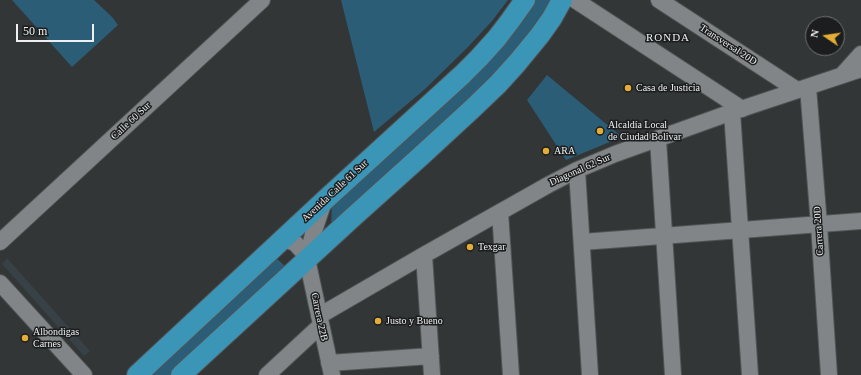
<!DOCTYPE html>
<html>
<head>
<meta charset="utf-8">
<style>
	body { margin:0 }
	#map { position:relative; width:861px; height:375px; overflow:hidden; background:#323637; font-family:"Times New Roman",serif }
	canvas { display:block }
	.north { position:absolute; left:805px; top:16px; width:40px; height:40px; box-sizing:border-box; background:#1b1d1e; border:1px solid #6f7172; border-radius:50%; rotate:283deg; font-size:11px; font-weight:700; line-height:16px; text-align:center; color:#edeff0 }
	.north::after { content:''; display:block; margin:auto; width:14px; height:18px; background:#e5ad35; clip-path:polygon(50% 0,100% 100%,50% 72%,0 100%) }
	.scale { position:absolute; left:16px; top:24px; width:78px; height:18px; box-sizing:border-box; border:2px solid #edeff0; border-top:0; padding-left:5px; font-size:12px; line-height:14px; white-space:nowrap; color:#edeff0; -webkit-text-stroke:3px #1b1d1e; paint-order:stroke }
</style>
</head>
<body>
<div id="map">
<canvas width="861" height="375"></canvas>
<div class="north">N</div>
<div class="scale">50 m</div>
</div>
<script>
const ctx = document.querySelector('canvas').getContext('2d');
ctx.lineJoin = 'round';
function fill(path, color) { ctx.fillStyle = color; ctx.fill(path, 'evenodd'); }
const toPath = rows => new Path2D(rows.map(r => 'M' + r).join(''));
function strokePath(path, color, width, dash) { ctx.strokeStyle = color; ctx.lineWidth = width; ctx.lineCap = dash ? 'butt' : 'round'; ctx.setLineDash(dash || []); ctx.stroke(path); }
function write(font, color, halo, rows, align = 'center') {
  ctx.font = font + ' "Times New Roman",serif'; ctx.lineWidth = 3; ctx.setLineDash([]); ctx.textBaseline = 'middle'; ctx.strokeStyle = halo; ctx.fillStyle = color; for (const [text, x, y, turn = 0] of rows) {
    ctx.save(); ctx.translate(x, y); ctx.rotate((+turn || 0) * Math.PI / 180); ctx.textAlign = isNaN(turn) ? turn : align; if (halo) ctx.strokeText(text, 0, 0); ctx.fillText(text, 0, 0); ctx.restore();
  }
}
fill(toPath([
	[7,258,90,351,84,356,2,264]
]), '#384146');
fill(toPath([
	[12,0,94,0,112,17,118,25,72,67],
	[341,0,508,0,492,21,467,48,424,90,374,132],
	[533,0,551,0,533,28,508,60,473,96,331,228,332,203],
	[547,75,622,137,566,160,527,100],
	[275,257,286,267,170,375,148,375]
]), '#2b5d76');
const minor = toPath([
	[575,0,742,109],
	[659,0,797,90],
	[843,74,861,54],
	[808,87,819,225,829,375],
	[732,112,750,375],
	[658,139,673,375],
	[577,170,590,375],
	[500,212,511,375],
	[283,239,295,243,305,254,307,259,332,375],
	[0,242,262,0],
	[582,242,861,221],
	[424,255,432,375],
	[307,259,313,234,324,201],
	[0,283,84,375],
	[319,316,424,255,548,185,577,170,615,154,732,112,861,69],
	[329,363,431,356],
	[267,375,321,325]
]);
const major = toPath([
	[137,375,326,199,462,75,479,58,497,38,510,21,525,0],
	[181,375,352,218,422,155,472,109,498,84,517,63,540,35,552,18,562,0]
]);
strokePath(minor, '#515455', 18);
strokePath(major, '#515455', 22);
strokePath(minor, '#818587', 16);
strokePath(major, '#3b95b6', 20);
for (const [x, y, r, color] of [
	[628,88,4,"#e5ad35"],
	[600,131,4,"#e5ad35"],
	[546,151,4,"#e5ad35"],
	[470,247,4,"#e5ad35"],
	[378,321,4,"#e5ad35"],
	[25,338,4,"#e5ad35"]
]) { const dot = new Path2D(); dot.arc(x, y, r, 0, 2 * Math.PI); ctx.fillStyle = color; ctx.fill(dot); strokePath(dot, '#1b1d1e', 1.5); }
write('10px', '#edeff0', '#1b1d1e', [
	["Transversal 20D",728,45,33],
	["Calle 60 Sur",131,121,-43],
	["Diagonal 62 Sur",580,170,-24],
	["Avenida Calle 61 Sur",335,191,-43],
	["Carrera 20D",819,231,-94],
	["Carrera 22B",319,317,78]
]);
write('10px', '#edeff0', '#1b1d1e', [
	["Casa de Justicia",636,88],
	["Alcaldía Local",608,125],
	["de Ciudad Bolivar",608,137],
	["ARA",554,151],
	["Texgar",478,247],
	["Justo y Bueno",386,321],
	["Albondigas",33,332],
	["Carnes",33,344]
], 'left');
ctx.letterSpacing = '1px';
write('11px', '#edeff0', '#1b1d1e', [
	["RONDA",668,38]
]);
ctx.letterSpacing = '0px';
</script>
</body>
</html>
